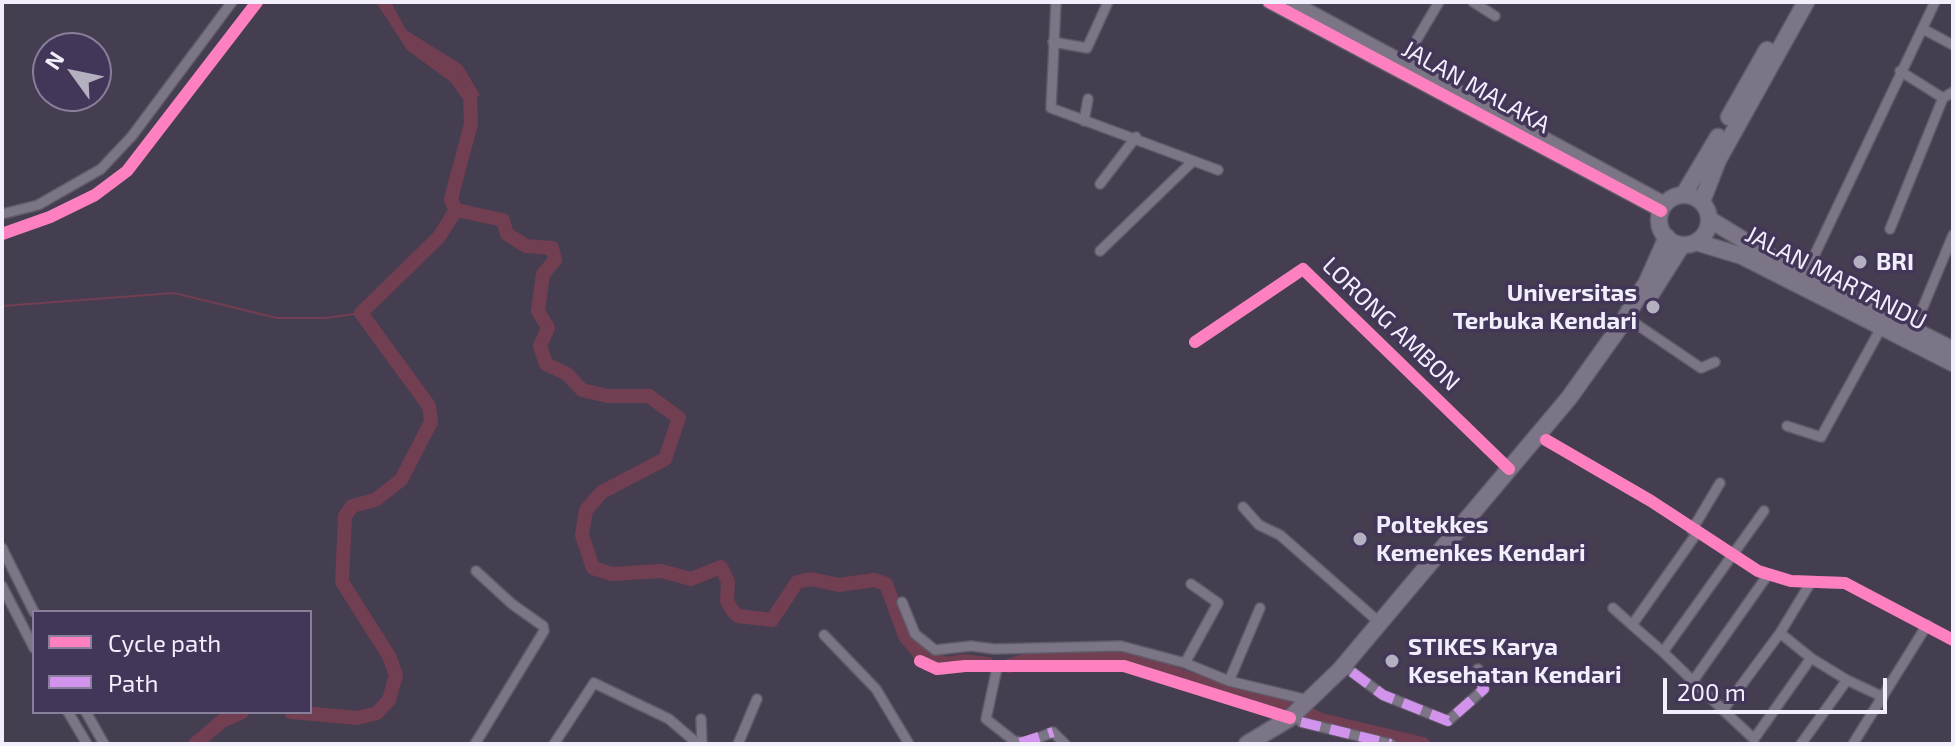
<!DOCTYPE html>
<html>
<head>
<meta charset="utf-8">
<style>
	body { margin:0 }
	#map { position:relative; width:1955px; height:746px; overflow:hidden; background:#453e51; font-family:"Exo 2",sans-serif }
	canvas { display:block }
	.frame { position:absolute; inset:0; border:4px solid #f2eefc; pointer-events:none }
	.legend { position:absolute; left:32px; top:610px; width:280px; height:104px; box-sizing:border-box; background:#423659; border:2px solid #88809a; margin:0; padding:10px 14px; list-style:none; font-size:24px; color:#f2eefc }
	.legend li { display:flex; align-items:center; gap:16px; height:40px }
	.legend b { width:40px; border:2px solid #88809a }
	.north { position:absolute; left:32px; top:32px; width:80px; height:80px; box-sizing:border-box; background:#423659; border:2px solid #88809a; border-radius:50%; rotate:303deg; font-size:22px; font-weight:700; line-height:32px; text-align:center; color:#f2eefc }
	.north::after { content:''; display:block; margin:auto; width:28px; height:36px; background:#b5b0c0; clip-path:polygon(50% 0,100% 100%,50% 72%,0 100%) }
	.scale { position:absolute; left:1663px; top:678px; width:224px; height:36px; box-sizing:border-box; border:4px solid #f2eefc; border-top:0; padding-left:10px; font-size:24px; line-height:28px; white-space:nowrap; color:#f2eefc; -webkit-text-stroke:6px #423659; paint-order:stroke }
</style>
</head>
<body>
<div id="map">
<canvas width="1955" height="746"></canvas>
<div class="frame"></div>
<ul class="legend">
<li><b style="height:10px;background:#ff80c0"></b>Cycle path</li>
<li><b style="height:10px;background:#d193ec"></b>Path</li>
</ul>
<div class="north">N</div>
<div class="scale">200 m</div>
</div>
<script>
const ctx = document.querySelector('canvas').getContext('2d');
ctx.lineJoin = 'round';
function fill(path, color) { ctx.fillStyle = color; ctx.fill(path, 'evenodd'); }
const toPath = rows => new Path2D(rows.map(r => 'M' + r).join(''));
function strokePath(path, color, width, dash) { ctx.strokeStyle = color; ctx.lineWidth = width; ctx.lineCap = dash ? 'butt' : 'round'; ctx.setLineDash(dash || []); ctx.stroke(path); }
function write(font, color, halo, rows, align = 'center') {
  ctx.font = font + ' "Exo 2",sans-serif'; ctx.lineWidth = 7; ctx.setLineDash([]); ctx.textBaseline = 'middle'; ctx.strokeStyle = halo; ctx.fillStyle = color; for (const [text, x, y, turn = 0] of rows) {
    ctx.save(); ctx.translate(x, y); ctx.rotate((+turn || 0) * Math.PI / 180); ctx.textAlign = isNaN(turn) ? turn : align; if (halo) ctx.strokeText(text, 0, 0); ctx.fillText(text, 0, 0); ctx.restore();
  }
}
fill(toPath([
	[376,2,391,2,406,30,462,65,480,95,464,101,451,82,407,50]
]), '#723e51');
strokePath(toPath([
	[2,306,174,293,277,318,326,318,361,313]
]), '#723e51', 2);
strokePath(toPath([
	[456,210,503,220,507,234,526,246,552,248,555,260,543,274,538,311,548,328,540,346,546,364,567,374,582,390,607,396,649,396,679,418,665,459,602,492,586,510,582,535,593,568,612,574,661,571,691,579,721,567,728,582,727,601,732,610,738,616,772,620,797,582,811,579,839,585,874,580,886,584,905,636,919,653,946,664,965,661,987,664],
	[1008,666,1027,660,1083,655,1124,656,1224,691,1280,701,1321,720,1423,744],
	[291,712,357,718,377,713,389,700,396,675,389,656,342,582,345,516,352,506,375,500,401,480,431,422,429,406,361,313,439,237,456,210,451,200,453,191,471,124,470,96,464,84],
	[195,744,222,721,242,712]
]), '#723e51', 14);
const street = toPath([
	[1056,2,1051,108,1218,170],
	[1473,2,1495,16],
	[1923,29,1953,45],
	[1053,42,1087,48,1108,2],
	[1404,61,1439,2],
	[1900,71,1943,98],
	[1084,121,1088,99],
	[1100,184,1136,137],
	[2,214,38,205,101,169,132,136,232,2],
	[1890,229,1943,98,1953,92],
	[2,234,50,217,95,195,127,171,257,2],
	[1100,251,1192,162],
	[1805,275,1935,2],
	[1633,322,1701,368,1715,362],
	[1913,331,1953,235],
	[1195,342,1303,269,1509,469],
	[1787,426,1821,437,1881,328],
	[1546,440,1651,501,1758,571,1791,581,1845,583,1953,640],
	[1243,507,1259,525,1280,535,1380,623],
	[1692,530,1720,483],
	[1697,533,1632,625,1663,652,1764,511],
	[2,548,34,612],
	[2,586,34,648],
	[902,602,915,634,935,650,971,646,994,649,1121,646,1185,663,1229,681],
	[1260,608,1229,681,1308,700],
	[1613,608,1632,625],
	[824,635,876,689,909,744],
	[1663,652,1693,681,1767,576],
	[920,661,937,669,965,666,1124,666,1290,718],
	[1185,663,1218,603,1191,584],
	[997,668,986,719,1014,741,1026,743,1053,732,1065,744],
	[1352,672,1383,695,1448,721,1484,689,1478,677,1478,669],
	[1847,680,1883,697],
	[1693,681,1723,710,1780,633,1811,582],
	[1723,710,1754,739,1811,658,1780,633],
	[68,712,87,744],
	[86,712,104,744],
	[701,719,702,744],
	[1301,722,1391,744],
	[475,744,544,631,543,626,512,604,476,571],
	[554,744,594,683,669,719,698,744],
	[738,744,757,699],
	[1801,744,1847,680,1811,658],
	[1853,744,1927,625]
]);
const secondary = toPath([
	[1269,2,1661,211],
	[1293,2,1665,203]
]);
const highway = toPath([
	[1729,117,1767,50],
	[1684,194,1718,137],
	'1659 220a25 25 0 1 1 50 0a25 25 0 1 1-50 0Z',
	[1702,201,1718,160,1806,2],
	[1709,219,1781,263,1953,350],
	[1696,242,1742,256,1953,363],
	[1651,294,1682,245],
	[1247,744,1290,718,1340,670,1569,398,1619,328,1647,282,1667,237]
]);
strokePath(street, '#605b69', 12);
strokePath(secondary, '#605b69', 15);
strokePath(highway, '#605b69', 19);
strokePath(street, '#7b7585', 9);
strokePath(secondary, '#7b7585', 12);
strokePath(highway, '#7c7588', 16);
strokePath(toPath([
	[1352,672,1383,695,1448,721,1484,689,1478,677,1478,669],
	[1301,722,1391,744],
	[1020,743,1053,732]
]), '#d193ec', 10, [20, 10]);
strokePath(toPath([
	[1269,2,1661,211],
	[2,234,50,217,95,195,127,171,257,2],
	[1195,342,1303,269,1509,469],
	[1546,440,1651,501,1758,571,1791,581,1845,583,1953,640],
	[920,661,937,669,965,666,1124,666,1290,718]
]), '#ff80c0', 12);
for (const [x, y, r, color] of [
	[1860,262,8,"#b5b0c0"],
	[1653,307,8,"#b5b0c0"],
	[1360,539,8,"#b5b0c0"],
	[1392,661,8,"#b5b0c0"]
]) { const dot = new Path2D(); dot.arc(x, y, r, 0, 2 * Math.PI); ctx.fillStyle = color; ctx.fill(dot); strokePath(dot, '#423659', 3); }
write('24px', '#f2eefc', '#423659', [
	["JALAN MALAKA",1476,87,29],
	["JALAN MARTANDU",1836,278,27],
	["LORONG AMBON",1391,324,44]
]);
write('bold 24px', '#f2eefc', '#423659', [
	["BRI",1876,262],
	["Universitas",1637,293,"right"],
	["Terbuka Kendari",1637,321,"right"],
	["Poltekkes",1376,525],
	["Kemenkes Kendari",1376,553],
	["STIKES Karya",1408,647],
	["Kesehatan Kendari",1408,675]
], 'left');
</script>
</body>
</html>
